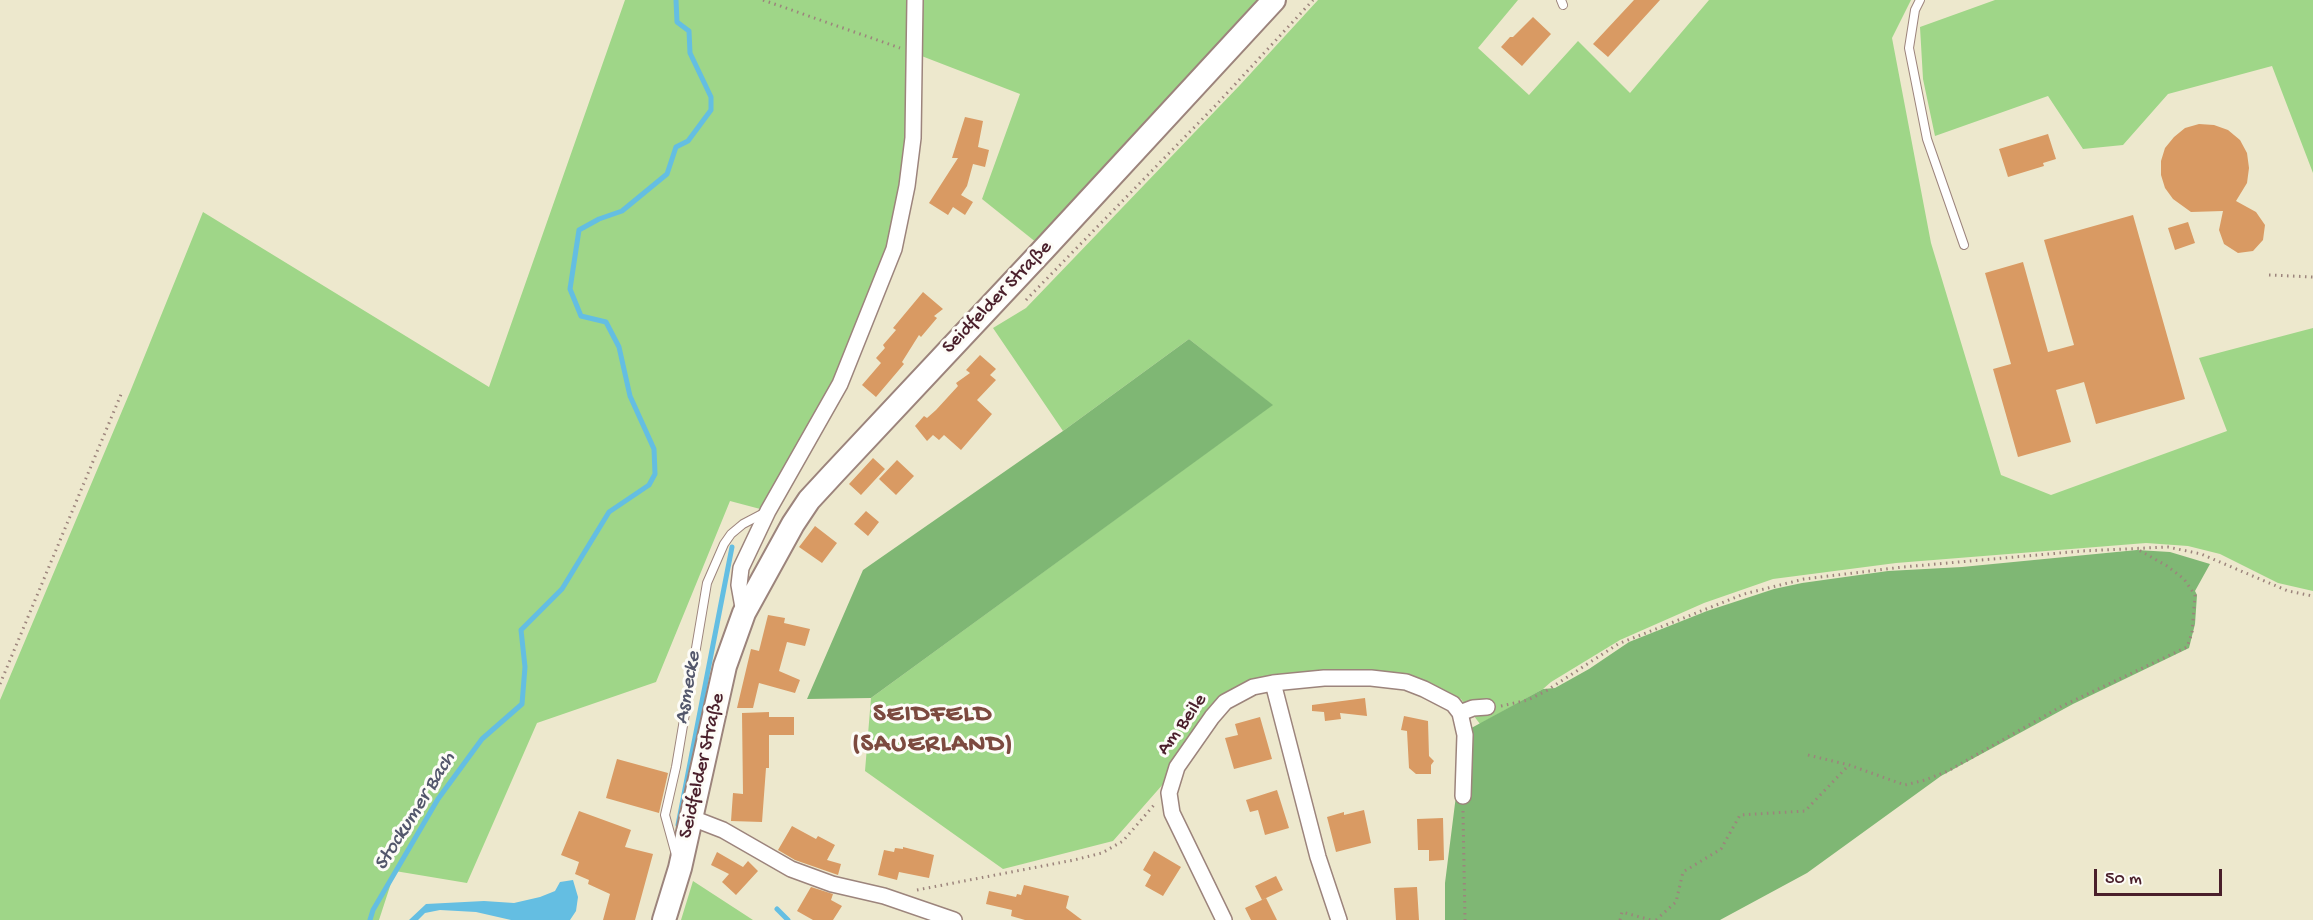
<!DOCTYPE html>
<html>
<head>
<meta charset="utf-8">
<style>
	body { margin:0 }
	#map { position:relative; width:2313px; height:920px; overflow:hidden; background:#ede8cd; font-family:"Gochi Hand",sans-serif }
	canvas { display:block }
	.scale { position:absolute; left:2094px; top:869px; width:128px; height:27px; box-sizing:border-box; border:3px solid #4a1f2b; border-top:0; padding-left:8px; font-size:18px; line-height:21px; white-space:nowrap; color:#4a1f2b; -webkit-text-stroke:4px #fdfcf7; paint-order:stroke }
</style>
</head>
<body>
<div id="map">
<canvas width="2313" height="920"></canvas>
<div class="scale">50 m</div>
</div>
<script>
const ctx = document.querySelector('canvas').getContext('2d');
ctx.lineJoin = 'round';
function fill(path, color) { ctx.fillStyle = color; ctx.fill(path, 'evenodd'); }
const toPath = rows => new Path2D(rows.map(r => 'M' + r).join(''));
function strokePath(path, color, width, dash) { ctx.strokeStyle = color; ctx.lineWidth = width; ctx.lineCap = dash ? 'butt' : 'round'; ctx.setLineDash(dash || []); ctx.stroke(path); }
function write(font, color, halo, rows, align = 'center') {
  ctx.font = font + ' "Gochi Hand",sans-serif'; ctx.lineWidth = 6; ctx.setLineDash([]); ctx.textBaseline = 'middle'; ctx.strokeStyle = halo; ctx.fillStyle = color; for (const [text, x, y, turn = 0] of rows) {
    ctx.save(); ctx.translate(x, y); ctx.rotate((+turn || 0) * Math.PI / 180); ctx.textAlign = isNaN(turn) ? turn : align; if (halo) ctx.strokeText(text, 0, 0); ctx.fillText(text, 0, 0); ctx.restore();
  }
}
fill(toPath([
	[625,0,1260,0,1037,243,982,199,1020,94,919,55,906,138,896,226,843,367,764,510,730,501,656,682,537,723,467,883,395,871,379,920,0,920,0,700,130,392,203,212,489,387],
	[1318,0,1518,0,1478,48,1529,95,1578,41,1630,93,1709,0,1911,0,1892,38,1931,243,2001,475,2051,495,2227,431,2199,358,2313,328,2313,591,2278,583,2220,554,2188,546,2146,543,1896,563,1773,579,1704,603,1620,640,1551,682,1543,689,1480,724,1461,699,1436,686,1391,675,1239,688,1208,709,1186,743,1164,783,1113,841,1003,869,865,771,871,698,1272,405,1189,339,1063,431,993,328,1026,308,1240,85],
	[1995,0,2313,0,2313,173,2272,66,2168,94,2123,145,2083,149,2048,96,1935,136,1923,79,1920,27],
	[693,881,753,920,681,920]
]), '#9fd688');
fill(toPath([
	[1189,339,1273,405,871,698,807,699,863,570,1063,431],
	[2137,550,2170,552,2210,564,2195,591,2197,595,2195,624,2189,648,2073,704,1941,776,1807,873,1720,920,1445,920,1445,883,1464,732,1543,689,1555,688,1589,669,1629,642,1707,611,1774,589,1802,583,1888,571,1962,567]
]), '#7fb774');
fill(toPath([
	[573,880,578,897,576,911,570,920,511,920,476,912,440,910,425,913,418,920,409,920,426,904,484,901,514,903,540,897,555,891,560,882]
]), '#64bee2');
strokePath(toPath([
	[678,825,732,547],
	[777,909,788,920],
	[370,920,373,910,438,799,482,739,522,704,525,667,521,630,562,589,609,512,649,485,655,474,654,449,630,396,619,347,606,322,581,316,570,289,579,230,599,219,622,211,667,174,676,147,688,141,711,110,711,97,690,53,689,31,677,22,676,0]
]), '#64bee2', 5);
fill(toPath([
	[1634,0,1660,0,1608,57,1593,44],
	[1533,17,1551,34,1522,66,1501,47,1510,37,1513,37],
	[965,117,983,121,978,147,989,150,985,167,973,164,967,186,961,195,973,202,965,215,953,207,948,215,929,203,958,158,952,158],
	[2199,124,2214,125,2228,130,2240,140,2247,153,2249,168,2247,183,2236,201,2256,212,2265,225,2263,240,2253,251,2238,253,2224,244,2219,230,2223,211,2191,212,2173,199,2165,188,2161,175,2161,161,2165,148,2174,137,2185,128],
	[2048,134,2056,159,2043,163,2044,166,2008,177,1999,149],
	[2133,215,2185,399,2096,424,2084,382,2056,390,2071,442,2018,457,1993,369,2011,364,1985,273,2023,262,2048,352,2074,345,2044,240],
	[2188,222,2195,243,2175,250,2168,228],
	[923,292,943,309,934,316,937,318,921,337,919,335,902,362,904,364,876,397,862,385,881,363,876,358,885,348,883,345,896,330,893,328],
	[980,355,996,369,990,375,996,380,977,400,992,414,961,450,944,435,939,440,933,435,927,441,915,426,924,416,927,418,936,410,958,386,956,383,970,373,966,370],
	[873,458,885,469,861,495,849,484],
	[897,460,914,476,896,495,879,479],
	[866,511,879,522,868,536,854,524],
	[815,526,837,543,822,563,799,547],
	[768,615,785,618,784,623,810,629,805,646,787,642,779,671,800,680,795,693,759,683,753,708,737,708,751,649,759,651],
	[1365,698,1367,716,1340,713,1341,719,1325,721,1324,712,1312,711,1312,705],
	[769,712,769,717,794,717,794,735,769,735,769,768,766,768,762,822,731,821,733,793,743,794,742,713],
	[1404,716,1428,721,1429,756,1434,761,1431,765,1431,774,1416,774,1409,768,1407,731,1401,730],
	[1260,717,1272,759,1234,769,1225,738,1238,735,1235,724],
	[617,759,668,773,659,813,606,798],
	[1277,790,1289,828,1265,835,1258,810,1250,812,1246,800],
	[1364,810,1371,843,1336,852,1327,817,1344,812,1344,815],
	[579,811,631,830,625,847,653,854,635,920,603,920,610,894,588,884,589,880,575,874,579,862,561,855],
	[1443,818,1444,860,1429,861,1429,850,1418,850,1417,819],
	[792,826,816,839,818,836,835,845,827,860,841,864,838,875,795,860,778,850],
	[903,847,934,855,929,878,899,872,897,880,878,875,884,850,894,852,895,848,903,849],
	[1154,851,1181,867,1163,896,1145,886,1151,875,1143,870],
	[717,852,743,867,748,861,758,871,736,895,722,882,729,874,711,865],
	[1276,876,1283,890,1262,900,1255,886],
	[1024,885,1069,896,1066,908,1082,920,1025,920,1011,916,1012,910,986,904,989,891,1016,897,1017,894,1021,895],
	[811,887,833,894,831,900,842,906,833,920,813,920,797,911],
	[1417,887,1419,920,1396,920,1394,888],
	[1266,898,1277,920,1251,920,1245,908]
]), '#d99a63');
const service = toPath([
	[1561,0,1563,5],
	[1920,0,1915,10,1909,48,1927,139,1964,245],
	[676,855,665,815,676,767,707,583,724,544,731,534,743,524,764,513]
]);
const minor = toPath([
	[744,613,739,585,741,568,768,511,840,384,894,249,907,186,913,138,915,0],
	[1273,683,1318,857,1339,920],
	[1460,713,1465,735,1463,796],
	[692,818,723,830,791,869,832,884,884,896,954,920],
	[1224,920,1172,813,1169,793,1177,767,1212,717,1225,702,1253,687,1273,683,1324,678,1371,678,1406,682,1424,689,1453,704,1460,713,1473,708,1487,707]
]);
const secondary = toPath([
	[664,920,680,868,725,666,744,613,793,524,809,500,833,474,1044,249,1274,0]
]);
strokePath(service, '#9c847c', 10);
strokePath(minor, '#9c847c', 18);
strokePath(secondary, '#9c847c', 26);
strokePath(toPath([
	[763,0,900,48],
	[2269,275,2313,277],
	[1026,300,1216,105,1313,0],
	[0,684,122,392],
	[1501,706,1528,700,1546,691,1618,644,1744,594,1804,579,1903,567,2082,551,2168,547,2201,554,2288,591,2313,596],
	[1808,755,1849,765,1905,785,1925,780,1948,771,2062,706,2187,647,2192,633,2195,595,2184,579,2167,566,2137,549],
	[1463,811,1465,920],
	[917,890,1074,860,1102,853,1123,841,1154,805],
	[1620,920,1622,912,1651,920],
	[1656,920,1676,902,1683,872,1721,849,1740,815,1805,811,1848,766]
]), '#9c847c', 3, [1.5, 4.5]);
strokePath(service, '#fff', 8);
strokePath(minor, '#fff', 15);
strokePath(secondary, '#fff', 22);
write('20px', '#4a1f2b', '#fdfcf7', [
	["Seidfelder Straße",998,298,-46],
	["Am Beile",1183,725,-54],
	["Seidfelder Straße",703,766,-77]
]);
write('italic 21px', '#53576b', '#fdfcf7', [
	["Asmecke",689,688,-80],
	["Stockumer Bach",416,812,-58]
]);
ctx.letterSpacing = '1.5px';
write('bold 26px', '#7c4a3f', '#fdfcf7', [
	["SEIDFELD",933,716],
	["(SAUERLAND)",933,746]
]);
ctx.letterSpacing = '0px';
</script>
</body>
</html>
